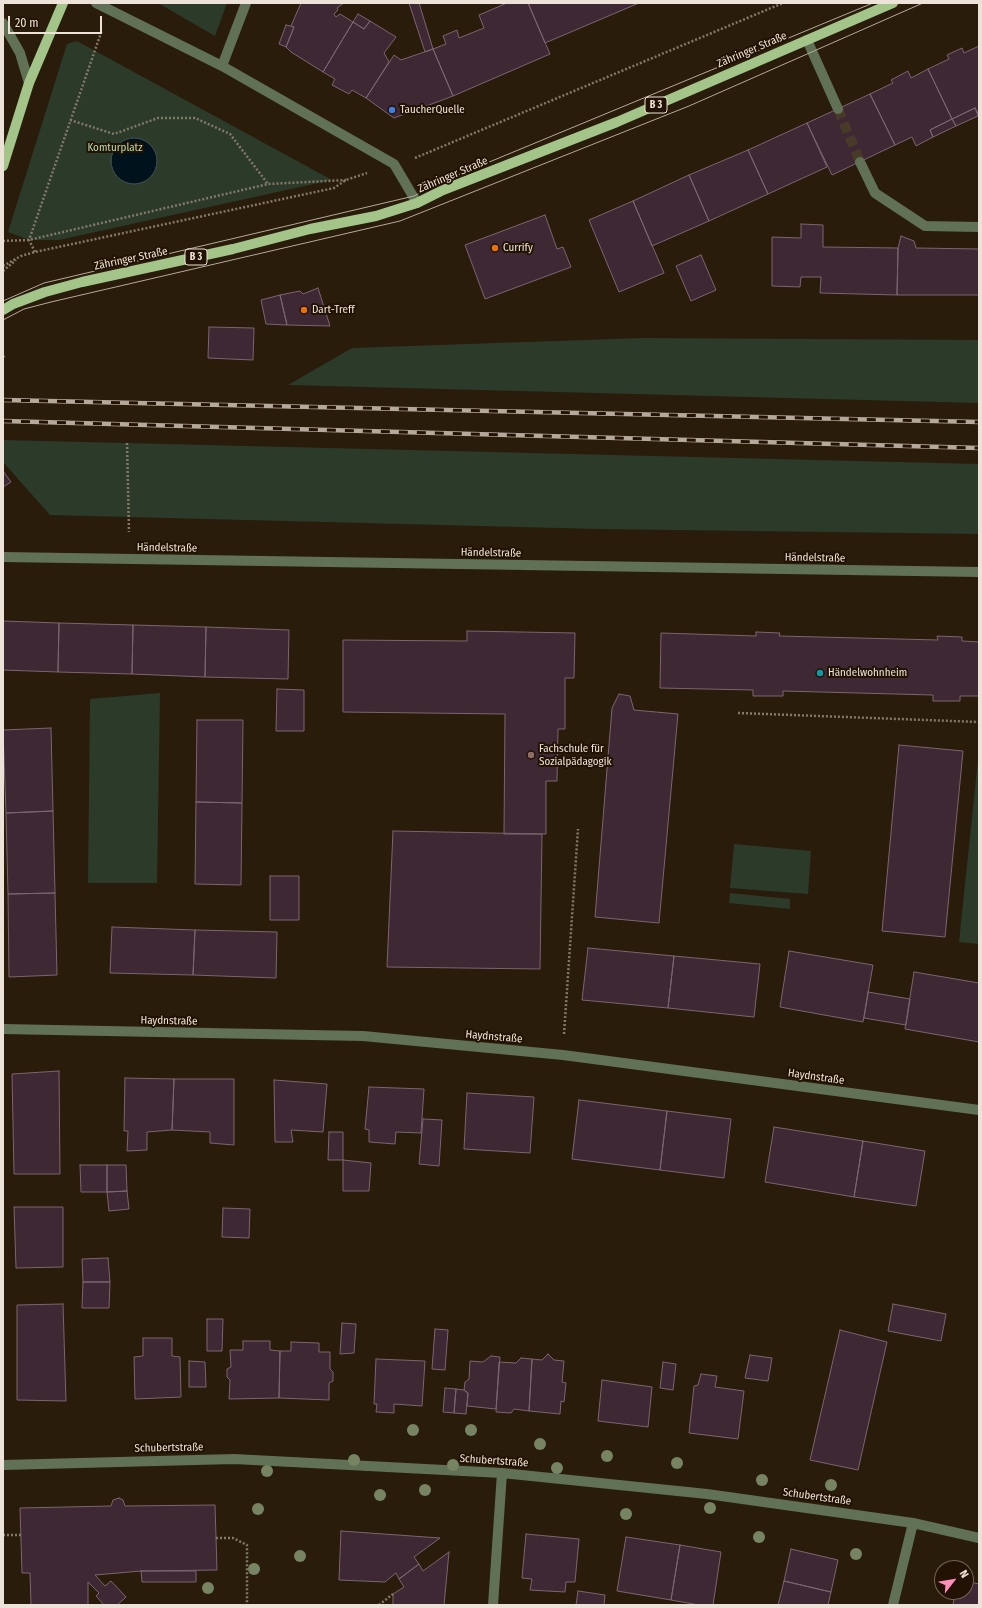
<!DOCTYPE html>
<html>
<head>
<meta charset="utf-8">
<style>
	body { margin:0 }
	#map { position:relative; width:982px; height:1608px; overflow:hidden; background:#2a1c0a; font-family:"Fira Sans Condensed",sans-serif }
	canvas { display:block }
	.frame { position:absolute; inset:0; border:4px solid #ede2d7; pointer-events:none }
	.north { position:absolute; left:934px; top:1560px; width:40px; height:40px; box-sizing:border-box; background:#211203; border:1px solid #736558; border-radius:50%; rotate:59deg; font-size:11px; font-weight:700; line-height:16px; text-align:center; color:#ede2d7 }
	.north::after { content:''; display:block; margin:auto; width:14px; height:18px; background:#fe8ebb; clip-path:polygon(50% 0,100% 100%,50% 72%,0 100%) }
	.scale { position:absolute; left:8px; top:16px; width:94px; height:18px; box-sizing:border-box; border:2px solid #ede2d7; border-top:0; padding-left:5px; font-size:12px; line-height:14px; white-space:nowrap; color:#ede2d7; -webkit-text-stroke:3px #211203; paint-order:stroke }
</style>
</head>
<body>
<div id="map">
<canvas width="982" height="1608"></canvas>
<div class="frame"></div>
<div class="north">N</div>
<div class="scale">20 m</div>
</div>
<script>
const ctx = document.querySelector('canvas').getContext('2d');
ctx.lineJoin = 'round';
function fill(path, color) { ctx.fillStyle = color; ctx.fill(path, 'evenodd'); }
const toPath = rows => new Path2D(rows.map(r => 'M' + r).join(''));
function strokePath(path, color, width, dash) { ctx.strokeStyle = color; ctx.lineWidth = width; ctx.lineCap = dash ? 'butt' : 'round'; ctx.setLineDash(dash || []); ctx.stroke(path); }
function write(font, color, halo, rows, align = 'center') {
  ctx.font = font + ' "Fira Sans Condensed",sans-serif'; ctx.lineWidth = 4; ctx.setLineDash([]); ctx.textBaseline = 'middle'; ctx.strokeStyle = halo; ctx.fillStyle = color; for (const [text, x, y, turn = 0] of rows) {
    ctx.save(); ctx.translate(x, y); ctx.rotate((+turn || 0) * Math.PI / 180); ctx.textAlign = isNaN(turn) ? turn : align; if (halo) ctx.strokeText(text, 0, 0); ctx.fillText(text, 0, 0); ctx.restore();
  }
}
fill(toPath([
	[158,3,227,3,215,36],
	[77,41,332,180,59,240,29,240,8,232,67,44],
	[642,338,979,340,979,403,288,385,352,348],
	[3,440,979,464,979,534,599,529,50,515,3,462],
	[160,693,157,883,88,883,90,699],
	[979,750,979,944,959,942],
	[734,844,811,851,808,894,730,888],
	[730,893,790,899,790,909,729,903]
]), '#2c3a2a');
const water = toPath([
	'111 161a23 23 0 1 1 46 0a23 23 0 1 1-46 0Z'
]);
fill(water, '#00131c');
strokePath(water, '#475154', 1);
const building = toPath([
	[301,3,344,3,337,8,338,10,334,14,336,17,340,14,353,22,323,72,291,52,286,47,294,27,291,26,301,3],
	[409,3,419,3,433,49,425,52,409,3],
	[507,3,528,3,550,54,453,96,433,49,446,44,443,36,457,30,459,38,484,28,479,15,507,3],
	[528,3,639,3,545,43,528,3],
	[358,14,370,21,364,29,353,22,358,14],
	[370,21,396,37,384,53,389,62,366,98,352,90,349,94,332,85,335,79,323,72,353,22,364,29,370,21],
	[286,25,294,27,286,47,279,44,286,25],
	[979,46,979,115,975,108,952,119,928,69,949,59,947,55,962,48,964,53,979,46],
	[433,49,453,96,394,118,366,98,394,55,401,60,433,49],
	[928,69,952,119,930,130,933,137,916,146,912,137,895,145,870,94,893,83,891,80,908,71,911,78,928,69],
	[870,94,895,145,832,175,807,123,870,94],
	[975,108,978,116,956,126,952,119,975,108],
	[952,119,956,126,933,137,930,130,952,119],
	[807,123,827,167,768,194,748,150,807,123],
	[748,150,768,194,709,221,689,175,748,150],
	[689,175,709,221,652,246,633,201,689,175],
	[633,201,664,273,619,292,589,220,633,201],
	[545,215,557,249,563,247,571,267,485,299,465,245,545,215],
	[801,224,823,225,823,247,898,248,897,295,820,293,821,277,801,277,800,287,772,286,772,237,801,238,801,224],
	[901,236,914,241,916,248,979,249,979,295,897,295,898,248,901,236],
	[701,255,716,290,691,301,676,266,701,255],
	[318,288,330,326,287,325,280,295,300,291,303,294,318,288],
	[280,295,287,325,266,324,261,300,280,295],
	[209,327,254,328,253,360,208,358,209,327],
	[3,471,11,482,3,487,3,471],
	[3,621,59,623,58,672,3,670,3,621],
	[59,623,133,625,132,674,58,672,59,623],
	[133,625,206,627,205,677,132,674,133,625],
	[206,627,289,630,288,679,205,677,206,627],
	[467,631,575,633,574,678,565,678,565,729,558,729,557,781,546,781,546,834,504,834,505,714,343,712,343,640,467,641,467,631],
	[756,632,780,633,779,636,938,640,937,636,962,637,962,641,979,642,979,696,960,696,960,701,933,701,933,695,783,691,783,696,753,696,753,690,660,688,661,633,756,636,756,632],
	[277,689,304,690,304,731,276,731,277,689],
	[619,694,630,696,634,710,678,714,659,923,595,917,612,708,619,694],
	[197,720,243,720,242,803,196,802,197,720],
	[51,728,53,811,6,813,3,730,51,728],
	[899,745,963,751,945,937,882,931,899,745],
	[196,802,242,803,241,885,195,884,196,802],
	[53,811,55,893,8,894,6,813,53,811],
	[393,831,542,834,540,969,387,967,393,831],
	[270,876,299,876,299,920,270,920,270,876],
	[55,893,57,975,9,977,8,894,55,893],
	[112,927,195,930,193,975,110,973,112,927],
	[195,930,277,932,276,978,193,975,195,930],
	[588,948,674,956,668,1008,582,1000,588,948],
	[789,951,873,965,863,1022,780,1007,789,951],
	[674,956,760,964,754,1017,668,1008,674,956],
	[914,972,979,983,979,1042,905,1029,914,972],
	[868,992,910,999,906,1025,864,1018,868,992],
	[59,1071,60,1174,14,1174,12,1074,59,1071],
	[125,1078,174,1079,172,1130,147,1132,147,1150,127,1151,128,1131,124,1131,125,1078],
	[174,1079,234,1079,234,1145,210,1143,210,1132,172,1130,174,1079],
	[274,1080,327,1084,323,1132,291,1130,293,1142,275,1142,274,1080],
	[369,1087,424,1089,421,1133,396,1132,395,1144,369,1142,369,1130,365,1129,369,1087],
	[467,1093,534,1097,530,1153,464,1149,467,1093],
	[579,1100,667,1111,660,1170,572,1159,579,1100],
	[667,1111,731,1119,724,1178,660,1170,667,1111],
	[423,1119,442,1120,439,1166,419,1164,423,1119],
	[774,1127,863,1141,854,1197,765,1182,774,1127],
	[329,1132,343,1132,343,1160,328,1160,329,1132],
	[863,1141,925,1151,916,1206,854,1197,863,1141],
	[343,1160,371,1163,369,1191,343,1191,343,1160],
	[80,1165,107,1165,107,1192,81,1192,80,1165],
	[107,1165,126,1165,127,1191,107,1192,107,1165],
	[127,1191,129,1209,109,1211,107,1192,127,1191],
	[14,1207,63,1207,63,1267,16,1268,14,1207],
	[223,1208,250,1209,249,1238,222,1237,223,1208],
	[108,1258,110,1282,83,1282,82,1259,108,1258],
	[83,1282,110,1282,109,1308,82,1308,83,1282],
	[63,1304,66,1401,17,1400,17,1305,63,1304],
	[893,1304,946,1314,941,1341,888,1331,893,1304],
	[207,1319,223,1319,222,1351,207,1351,207,1319],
	[342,1323,356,1324,354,1353,340,1354,342,1323],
	[435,1329,448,1330,445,1370,432,1369,435,1329],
	[840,1330,887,1342,858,1470,810,1460,840,1330],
	[143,1338,172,1338,172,1356,180,1357,181,1397,135,1399,134,1357,143,1356,143,1338],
	[243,1341,270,1341,270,1350,280,1351,279,1398,229,1399,230,1380,227,1377,227,1369,231,1367,230,1350,243,1350,243,1341],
	[291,1342,319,1343,319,1352,330,1352,330,1369,333,1372,333,1381,329,1383,329,1400,279,1398,280,1351,291,1351,291,1342],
	[548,1354,554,1360,564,1361,562,1382,566,1383,564,1402,561,1401,560,1414,529,1411,532,1359,542,1360,548,1354],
	[750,1355,772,1358,768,1381,745,1378,750,1355],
	[491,1356,500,1357,496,1409,467,1406,468,1393,464,1390,465,1382,469,1379,470,1361,483,1362,491,1356],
	[521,1358,532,1359,529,1411,514,1409,511,1413,496,1412,499,1362,516,1363,521,1358],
	[376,1359,425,1361,422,1406,394,1404,394,1413,376,1412,377,1404,374,1404,376,1359],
	[189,1361,205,1362,206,1387,189,1387,189,1361],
	[663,1362,676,1364,673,1390,660,1388,663,1362],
	[701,1374,717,1376,715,1387,744,1391,738,1439,689,1433,694,1386,698,1385,701,1374],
	[602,1380,652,1387,648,1427,598,1421,602,1380],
	[445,1388,456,1389,454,1413,443,1412,445,1388],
	[456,1389,464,1390,468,1393,466,1414,454,1413,456,1389],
	[119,1498,123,1500,125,1506,215,1505,217,1570,141,1571,95,1575,105,1586,111,1581,126,1597,117,1605,104,1605,96,1596,99,1593,88,1582,88,1605,31,1605,30,1573,22,1573,20,1508,111,1506,113,1500,119,1498],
	[341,1531,440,1538,414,1557,419,1564,399,1579,396,1573,385,1582,339,1580,341,1531],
	[526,1534,579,1539,575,1582,566,1582,565,1592,530,1590,532,1579,522,1578,526,1534],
	[626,1537,680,1545,671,1600,617,1591,626,1537],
	[680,1545,721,1552,713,1605,699,1605,671,1600,680,1545],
	[791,1549,838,1560,831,1592,784,1581,791,1549],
	[449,1552,444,1605,393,1605,393,1594,404,1587,399,1579,419,1564,423,1571,449,1552],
	[141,1571,196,1571,196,1582,142,1582,141,1571],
	[784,1581,831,1592,828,1605,778,1605,784,1581],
	[966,1581,979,1584,979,1605,953,1605,955,1592,966,1592,966,1581],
	[578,1591,605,1595,604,1605,576,1605,578,1591]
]);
fill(building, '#3e2834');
strokePath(building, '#7d6471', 1);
strokePath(toPath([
	[838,109,860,162]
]), '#473a29', 10, [10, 5]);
strokePath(toPath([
	[70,120,114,134,158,118,195,118,230,134,268,184],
	[415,158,783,3],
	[3,241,29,240,268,184,346,180],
	[35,252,29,240,102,30],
	[3,266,21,256,35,252,334,188,346,180,367,173],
	[3,271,16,260],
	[3,357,5,355],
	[127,443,129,532],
	[738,713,979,722],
	[564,1034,578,829],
	[3,1535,21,1535],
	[216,1538,233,1538,247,1545,247,1605],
	[379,1605,393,1594]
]), '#847869', 2.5, [2, 2]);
strokePath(toPath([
	[96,3,222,66,394,164,417,203],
	[3,23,20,53,29,83],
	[807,40,838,109],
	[222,66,246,3],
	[860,162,875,193,925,226,979,227],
	[3,557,979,572],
	[3,1029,363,1036,563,1055,979,1110],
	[3,1465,234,1459,502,1473,707,1494,913,1523,979,1538],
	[493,1605,502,1473],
	[893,1605,913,1523]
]), '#617155', 10);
strokePath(toPath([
	[3,166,29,83,63,3],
	[3,310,13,304,45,292,82,282,233,249,310,229,376,216,417,203,443,190,617,122,893,3]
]), '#a3c58a', 10);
strokePath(toPath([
	[3,301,44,283,414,196,441,182,873,3],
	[3,320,24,309,51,302,400,221,689,106,923,3]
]), '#b5a99c', 1);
const rail = toPath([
	[3,400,979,422],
	[3,421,979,448]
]);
strokePath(rail, '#b5a99c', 4.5);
strokePath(rail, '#211203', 3, [9]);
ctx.fillStyle = '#768463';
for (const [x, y] of [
	[413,1430],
	[471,1430],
	[540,1444],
	[607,1456],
	[354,1460],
	[677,1463],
	[453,1465],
	[557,1468],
	[267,1471],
	[762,1480],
	[831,1485],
	[425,1490],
	[380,1495],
	[710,1508],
	[258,1509],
	[626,1514],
	[759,1537],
	[856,1554],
	[300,1556],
	[254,1569],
	[208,1588]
]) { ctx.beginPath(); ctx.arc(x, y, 6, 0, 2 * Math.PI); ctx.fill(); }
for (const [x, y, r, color] of [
	[392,110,4,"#3f7fe0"],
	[495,248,4,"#e8710a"],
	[304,310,4,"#e8710a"],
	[820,673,4,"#0f9aa8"],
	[531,755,4,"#8d6e63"]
]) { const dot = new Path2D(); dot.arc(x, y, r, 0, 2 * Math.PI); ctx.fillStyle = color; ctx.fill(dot); strokePath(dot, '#211203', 1.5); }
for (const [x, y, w] of [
	[656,105,22],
	[196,257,22]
]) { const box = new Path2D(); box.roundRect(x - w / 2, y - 8, w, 16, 3); ctx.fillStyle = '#211203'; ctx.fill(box); strokePath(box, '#ede2d7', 1); }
write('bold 10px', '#ede2d7', null, [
	["B 3",656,105],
	["B 3",196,257]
]);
write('11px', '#ede2d7', '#211203', [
	["Zähringer Straße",752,50,-23],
	["Zähringer Straße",453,175,-23],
	["Zähringer Straße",131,259,-12],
	["Händelstraße",167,548,1],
	["Händelstraße",491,553,1],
	["Händelstraße",815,558,1],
	["Haydnstraße",169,1021,1],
	["Haydnstraße",494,1037,5],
	["Haydnstraße",816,1077,8],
	["Schubertstraße",169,1448,-1],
	["Schubertstraße",494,1461,4],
	["Schubertstraße",817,1497,8]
]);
write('11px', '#ede2d7', '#211203', [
	["TaucherQuelle",400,110],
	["Currify",503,248],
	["Dart-Treff",312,310],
	["Händelwohnheim",828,673],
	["Fachschule für",539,749],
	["Sozialpädagogik",539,762]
], 'left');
write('11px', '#b4daac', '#211203', [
	["Komturplatz",115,148]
]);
</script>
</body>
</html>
